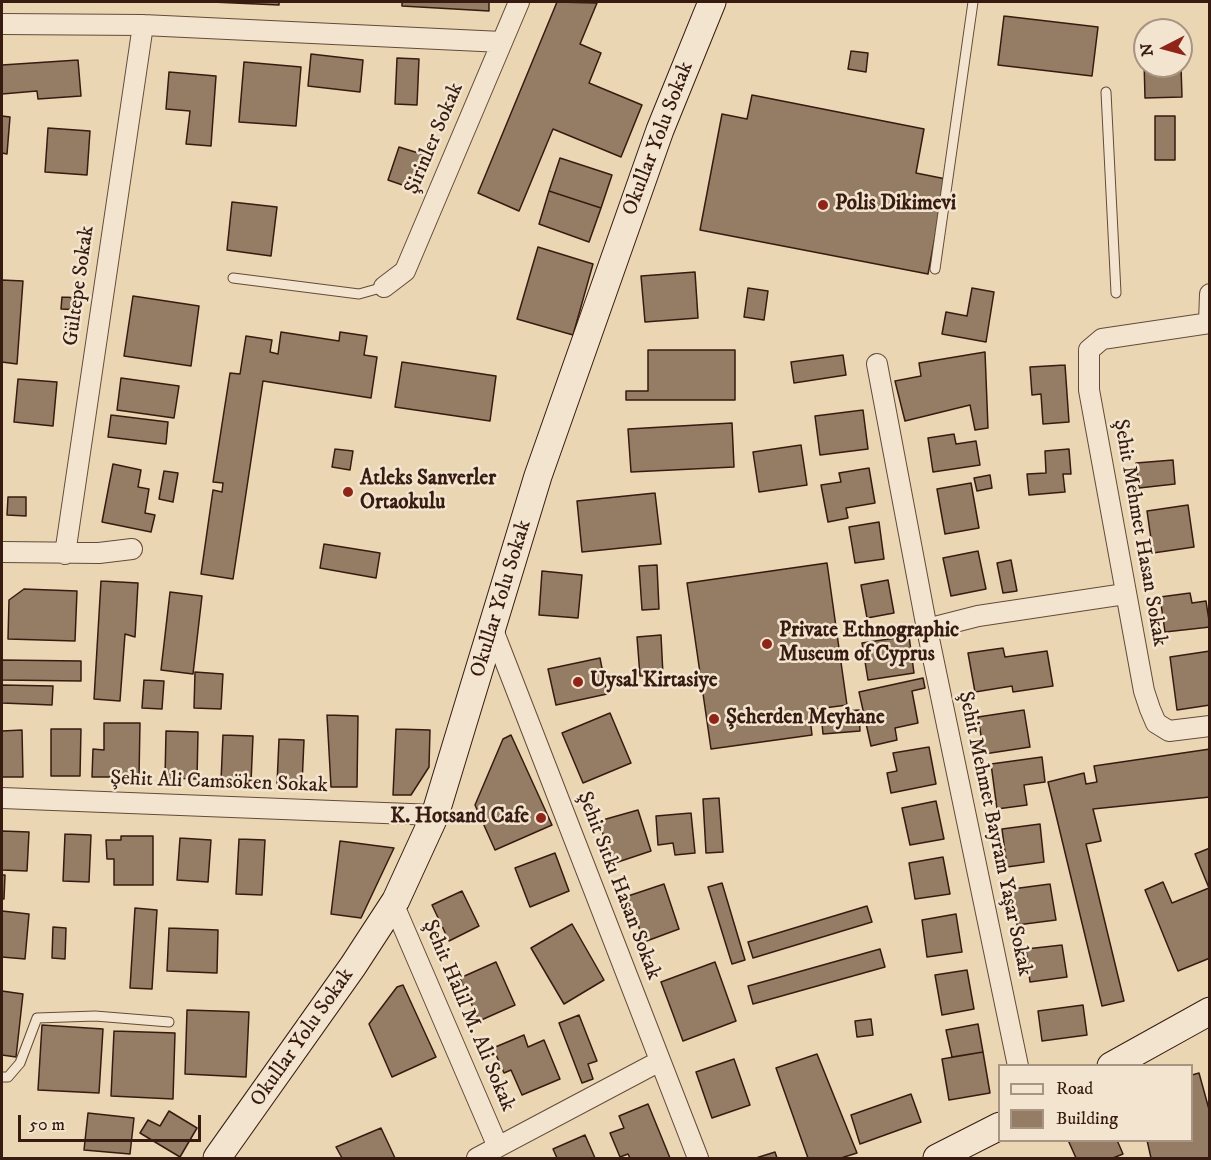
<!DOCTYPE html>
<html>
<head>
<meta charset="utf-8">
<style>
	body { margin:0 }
	#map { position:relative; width:1211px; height:1160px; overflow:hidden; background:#ebd6b3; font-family:"IM FELL DW Pica",serif }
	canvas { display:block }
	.frame { position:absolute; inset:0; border:3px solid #371b11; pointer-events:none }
	.legend { position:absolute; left:998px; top:1064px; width:195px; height:78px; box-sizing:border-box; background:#f2e4ce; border:2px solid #a79482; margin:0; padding:8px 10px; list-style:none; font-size:18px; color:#371b11 }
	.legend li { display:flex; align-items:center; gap:12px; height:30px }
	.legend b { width:30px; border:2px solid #a79482 }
	.north { position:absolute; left:1133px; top:18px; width:60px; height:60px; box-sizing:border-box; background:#f2e4ce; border:2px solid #a79482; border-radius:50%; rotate:264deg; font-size:16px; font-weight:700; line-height:24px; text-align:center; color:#371b11 }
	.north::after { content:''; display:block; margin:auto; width:21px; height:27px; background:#8f2418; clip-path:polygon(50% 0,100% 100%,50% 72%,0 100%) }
	.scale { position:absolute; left:18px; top:1115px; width:183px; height:27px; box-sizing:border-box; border:3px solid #371b11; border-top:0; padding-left:8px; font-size:18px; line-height:21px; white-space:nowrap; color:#371b11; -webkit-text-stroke:4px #f2e4ce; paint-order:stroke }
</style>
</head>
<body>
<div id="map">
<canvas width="1211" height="1160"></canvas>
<div class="frame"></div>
<ul class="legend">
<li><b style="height:8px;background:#f2e4ce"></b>Road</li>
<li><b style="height:16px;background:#957c65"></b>Building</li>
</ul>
<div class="north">N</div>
<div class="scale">50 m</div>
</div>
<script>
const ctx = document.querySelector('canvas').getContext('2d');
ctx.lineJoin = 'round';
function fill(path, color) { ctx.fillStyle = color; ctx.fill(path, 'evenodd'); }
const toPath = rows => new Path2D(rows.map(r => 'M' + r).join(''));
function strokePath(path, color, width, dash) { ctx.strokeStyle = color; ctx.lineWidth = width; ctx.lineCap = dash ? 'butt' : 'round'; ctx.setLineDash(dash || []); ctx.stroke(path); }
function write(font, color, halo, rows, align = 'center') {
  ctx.font = font + ' "IM FELL DW Pica",serif'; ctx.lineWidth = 5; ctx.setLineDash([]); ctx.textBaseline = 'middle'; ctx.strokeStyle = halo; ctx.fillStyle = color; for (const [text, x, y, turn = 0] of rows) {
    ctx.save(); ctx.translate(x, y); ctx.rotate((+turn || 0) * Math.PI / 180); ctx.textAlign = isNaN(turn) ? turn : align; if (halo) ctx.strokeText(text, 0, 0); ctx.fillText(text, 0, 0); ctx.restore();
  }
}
const building = toPath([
	[212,2,279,2,279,5,212,2],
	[402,2,489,2,489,11,402,6,402,2],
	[557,2,597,3,580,44,601,53,589,83,642,105,621,157,553,129,519,211,478,193,557,2],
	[1004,16,1098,27,1092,76,998,65,1004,16],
	[851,51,868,53,866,72,848,69,851,51],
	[311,54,363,60,360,92,308,86,311,54],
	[397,58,419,59,417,105,395,104,397,58],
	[78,60,81,96,38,99,37,91,2,94,2,65,78,60],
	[1144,60,1145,66,1181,66,1182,97,1145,98,1144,60],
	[244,62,301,67,296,126,239,122,244,62],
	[169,72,216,76,211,146,186,144,190,111,166,109,169,72],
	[752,95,924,129,916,173,946,179,928,274,700,230,722,114,747,119,752,95],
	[2,116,10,117,7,154,2,153,2,116],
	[1155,116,1175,116,1175,160,1155,160,1155,116],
	[48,128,90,131,87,175,45,172,48,128],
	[399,147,428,156,417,190,388,180,399,147],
	[560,158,612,175,601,208,549,191,560,158],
	[549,191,601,208,589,242,539,224,549,191],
	[232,202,277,207,271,256,227,250,232,202],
	[538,247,593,264,573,335,517,319,538,247],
	[695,272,698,318,645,322,641,276,695,272],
	[2,280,23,281,17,364,2,362,2,280],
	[748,288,768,291,764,320,744,317,748,288],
	[972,288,994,292,986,342,942,334,946,312,967,316,972,288],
	[133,296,199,306,191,366,124,356,133,296],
	[62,297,82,298,81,310,61,309,62,297],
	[281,332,339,341,340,332,367,336,364,355,377,357,371,398,263,381,233,579,201,574,213,490,222,492,223,483,213,482,230,373,240,374,246,336,272,340,270,352,278,354,281,332],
	[648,350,735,350,735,400,626,400,626,391,648,391,648,350],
	[985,352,988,428,975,430,970,405,905,421,895,381,921,376,919,363,985,352],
	[843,355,846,375,794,383,791,362,843,355],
	[402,362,496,376,490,421,395,407,402,362],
	[1065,365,1069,422,1043,424,1041,394,1032,395,1030,367,1065,365],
	[121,378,179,386,174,418,117,410,121,378],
	[18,379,57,382,53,426,14,422,18,379],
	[863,410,868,449,820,455,815,416,863,410],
	[111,415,168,422,166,444,108,437,111,415],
	[732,423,734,467,631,472,628,429,732,423],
	[954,434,956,444,976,441,980,465,933,472,928,438,954,434],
	[801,445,807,485,759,492,753,452,801,445],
	[335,449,353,451,350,470,332,467,335,449],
	[1069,449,1071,474,1063,474,1065,492,1029,495,1027,474,1046,473,1045,451,1069,449],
	[1173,460,1175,484,1139,488,1136,463,1173,460],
	[113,464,141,470,138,487,149,489,145,513,155,515,151,532,102,522,113,464],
	[869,468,875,503,846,508,848,518,828,522,821,485,841,482,839,473,869,468],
	[164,471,178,473,173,502,159,499,164,471],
	[990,475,992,488,977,491,974,478,990,475],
	[971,483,979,528,945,534,937,489,971,483],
	[655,493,661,544,582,552,577,501,655,493],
	[8,497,26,497,26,516,7,515,8,497],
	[1188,505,1194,547,1153,553,1147,511,1188,505],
	[879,522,884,559,855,563,849,527,879,522],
	[324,544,380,553,376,578,320,568,324,544],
	[978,551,986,589,951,596,943,558,978,551],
	[1011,560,1017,591,1003,593,997,563,1011,560],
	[827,563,847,705,809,710,812,735,711,749,687,583,827,563],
	[657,565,659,609,642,610,639,566,657,565],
	[542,571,582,575,578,618,539,615,542,571],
	[888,580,894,613,867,618,861,585,888,580],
	[101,581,138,583,135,637,125,634,120,701,94,699,101,581],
	[24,589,77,591,75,641,8,639,9,600,24,589],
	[170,592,202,596,193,674,161,670,170,592],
	[1190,593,1192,603,1206,601,1210,627,1165,632,1160,597,1190,593],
	[661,635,663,675,640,676,637,637,661,635],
	[909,636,914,673,868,680,862,643,909,636],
	[1003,648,1005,657,1047,651,1053,686,1013,692,1012,686,975,692,968,653,1003,648],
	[1210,651,1210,705,1177,710,1170,657,1210,651],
	[600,658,607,694,556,705,548,669,600,658],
	[2,660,81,661,81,681,2,680,2,660],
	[195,672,223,674,221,709,194,708,195,672],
	[923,678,925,688,912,691,918,723,895,728,897,740,871,746,859,692,923,678],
	[144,680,164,681,162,709,142,708,144,680],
	[2,685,53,686,52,705,2,703,2,685],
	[859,710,860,731,823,734,821,713,859,710],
	[1024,710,1030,747,984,754,978,717,1024,710],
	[610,713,631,763,583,783,562,733,610,713],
	[327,715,358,716,357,787,331,787,327,715],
	[104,723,140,723,139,777,92,777,93,749,104,750,104,723],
	[51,729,81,729,80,776,51,776,51,729],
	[396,729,430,730,429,767,411,795,393,795,396,729],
	[22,730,23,777,2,777,2,731,22,730],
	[166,731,198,732,197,779,165,778,166,731],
	[223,735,253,736,251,782,221,781,223,735],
	[511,735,552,825,495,850,475,805,503,739,511,735],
	[279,739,304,740,302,785,277,784,279,739],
	[929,747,936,784,891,793,887,773,897,771,893,753,929,747],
	[1210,749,1210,797,1093,809,1101,841,1086,844,1124,1001,1102,1006,1048,782,1084,773,1086,784,1097,782,1094,766,1210,749],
	[1042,757,1045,782,1024,785,1027,805,997,809,991,764,1042,757],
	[719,798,723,852,706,853,703,799,719,798],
	[936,801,944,839,910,845,902,808,936,801],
	[638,810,651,851,612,864,599,821,638,810],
	[691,813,695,853,675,855,673,843,658,845,656,816,691,813],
	[1040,824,1044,862,1007,867,1002,829,1040,824],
	[2,831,29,832,27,871,2,870,2,831],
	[65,834,91,835,89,882,63,881,65,834],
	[121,836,153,836,153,885,114,885,114,859,107,859,106,840,121,840,121,836],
	[180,838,211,840,208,882,177,880,180,838],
	[239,839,265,840,262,895,236,894,239,839],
	[340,841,394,848,361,918,331,914,340,841],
	[1210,848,1210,958,1178,971,1145,890,1163,882,1172,903,1209,888,1195,854,1210,848],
	[555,853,569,891,530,907,515,868,555,853],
	[943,857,950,894,915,899,909,863,943,857],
	[2,875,5,875,4,899,2,899,2,875],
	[722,883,745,960,732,964,708,887,722,883],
	[664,884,679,929,644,942,628,896,664,884],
	[1050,884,1056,920,1017,925,1012,889,1050,884],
	[462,891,479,926,449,941,432,905,462,891],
	[867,906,872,922,753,958,748,942,867,906],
	[135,908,157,910,152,989,130,988,135,908],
	[2,911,29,914,25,959,2,957,2,911],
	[956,914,962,952,927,957,922,920,956,914],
	[572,924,604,980,564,1004,531,948,572,924],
	[53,927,66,928,65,959,52,958,53,927],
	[169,928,218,930,217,973,167,971,169,928],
	[1062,945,1067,977,1030,982,1026,949,1062,945],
	[880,949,885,967,753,1004,748,986,880,949],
	[496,962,515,1005,479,1021,460,978,496,962],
	[715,962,736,1021,683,1041,661,982,715,962],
	[967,970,974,1009,942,1015,935,975,967,970],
	[403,985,436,1057,392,1077,369,1024,397,987,403,985],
	[2,991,23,994,16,1057,2,1055,2,991],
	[1083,1005,1087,1035,1042,1041,1038,1011,1083,1005],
	[187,1010,249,1012,246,1077,185,1074,187,1010],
	[579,1015,597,1061,588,1064,593,1079,582,1083,559,1023,579,1015],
	[871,1019,873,1035,857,1037,855,1021,871,1019],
	[978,1024,983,1052,952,1057,946,1030,978,1024],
	[42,1025,103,1029,99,1093,38,1090,42,1025],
	[114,1031,175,1033,173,1099,111,1096,114,1031],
	[524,1035,528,1047,544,1040,560,1079,522,1095,511,1070,504,1073,493,1048,524,1035],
	[983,1052,990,1093,949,1100,942,1059,983,1052],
	[817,1054,857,1153,841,1158,808,1158,776,1068,817,1054],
	[734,1059,750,1105,712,1118,696,1072,734,1059],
	[1199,1073,1210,1113,1210,1158,1151,1158,1147,1140,1192,1140,1192,1075,1199,1073],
	[911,1094,921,1122,860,1144,851,1115,911,1094],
	[648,1104,670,1158,630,1158,628,1154,620,1157,610,1133,624,1128,619,1116,648,1104],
	[169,1111,197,1128,180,1157,140,1133,148,1120,160,1126,169,1111],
	[88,1113,134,1118,130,1154,84,1150,88,1113],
	[381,1128,395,1158,342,1158,336,1147,381,1128],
	[585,1135,595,1158,557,1158,553,1149,585,1135],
	[1068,1140,1117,1140,1123,1154,1113,1158,1076,1158,1068,1140],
	[775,1152,777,1158,756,1158,775,1152]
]);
fill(building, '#957c65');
strokePath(building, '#371b11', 1.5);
const lane = toPath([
	[1106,92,1116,293],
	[935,269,973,2],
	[233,278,359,294,384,287],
	[2,1077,8,1077,20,1063,37,1018,95,1016,169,1022]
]);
const street = toPath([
	[2,24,143,25,502,42],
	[384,287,405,271,519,2],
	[1209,323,1210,294],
	[1210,323,1102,339,1089,350,1089,390,1144,691,1150,709,1156,723,1169,731,1210,726],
	[877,364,927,629,1018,1066],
	[2,552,99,553,132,549],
	[65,554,143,25],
	[927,629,978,616,1125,594],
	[493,630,698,1158],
	[2,798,435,815],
	[393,903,498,1147],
	[477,1158,660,1061]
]);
const secondary = toPath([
	[1111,1066,1210,1011],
	[217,1158,353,966,396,900,435,815,538,476,660,130,712,2],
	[937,1158,1000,1126]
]);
strokePath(lane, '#644a3a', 11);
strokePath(street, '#644a3a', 22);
strokePath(secondary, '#371b11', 29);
strokePath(lane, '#f2e4ce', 9);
strokePath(street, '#f2e4ce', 20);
strokePath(secondary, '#f2e4ce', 27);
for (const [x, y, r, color] of [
	[823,205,6,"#8f2418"],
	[348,492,6,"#8f2418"],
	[767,644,6,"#8f2418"],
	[578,682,6,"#8f2418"],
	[714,719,6,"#8f2418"],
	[541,818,6,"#8f2418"]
]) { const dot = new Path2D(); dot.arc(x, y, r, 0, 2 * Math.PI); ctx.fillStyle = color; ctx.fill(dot); strokePath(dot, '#f2e4ce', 2); }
write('21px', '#371b11', '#f2e4ce', [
	["Şirinler Sokak",435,139,-67],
	["Okullar Yolu Sokak",659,139,-69],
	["Gültepe Sokak",80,286,-82],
	["Şehit Mehmet Hasan Sokak",1139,533,80],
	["Okullar Yolu Sokak",502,599,-73],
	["Şehit Ali Camsöken Sokak",219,783,2],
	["Şehit Mehmet Bayram Yaşar Sokak",994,834,78],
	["Şehit Sıtkı Hasan Sokak",618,886,69],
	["Şehit Halil M. Ali Sokak",468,1016,67],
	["Okullar Yolu Sokak",303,1038,-55]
]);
write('bold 21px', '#371b11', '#f2e4ce', [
	["Polis Dikimevi",835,205],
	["Atleks Sanverler",360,480],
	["Ortaokulu",360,504],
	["Private Ethnographic",779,632],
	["Museum of Cyprus",779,656],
	["Uysal Kirtasiye",590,682],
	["Şeherden Meyhane",726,719],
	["K. Hotsand Cafe",529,818,"right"]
], 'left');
</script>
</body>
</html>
